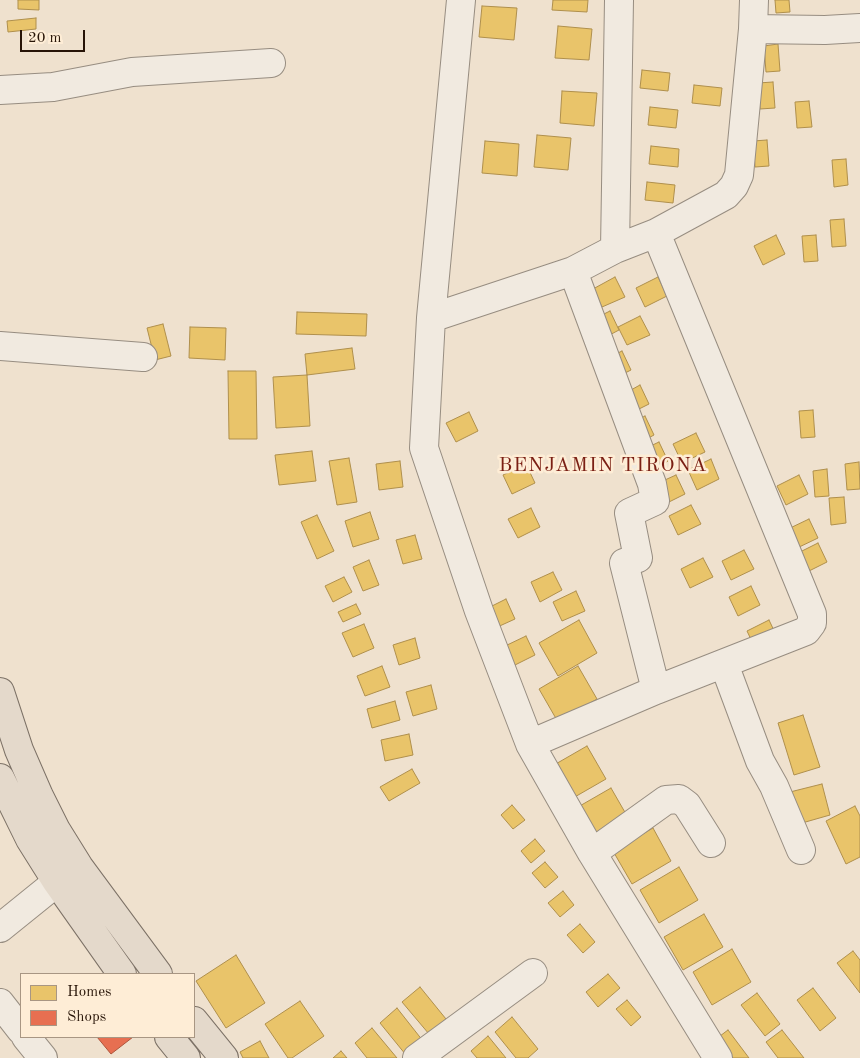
<!DOCTYPE html>
<html>
<head>
<meta charset="utf-8">
<style>
	body { margin:0 }
	#map { position:relative; width:860px; height:1058px; overflow:hidden; background:#efe1ce; font-family:"Old Standard TT",serif }
	canvas { display:block }
	.legend { position:absolute; left:20px; top:973px; width:175px; height:65px; box-sizing:border-box; background:#feedd6; border:1px solid #a89683; margin:0; padding:6px 9px; list-style:none; font-size:15px; color:#271407 }
	.legend li { display:flex; align-items:center; gap:10px; height:25px }
	.legend b { width:25px; border:1px solid #a89683 }
	.scale { position:absolute; left:20px; top:30px; width:65px; height:22px; box-sizing:border-box; border:2px solid #271407; border-top:0; padding-left:6px; font-size:15px; line-height:18px; white-space:nowrap; color:#271407; -webkit-text-stroke:4px #feedd6; paint-order:stroke }
</style>
</head>
<body>
<div id="map">
<canvas width="860" height="1058"></canvas>
<ul class="legend">
<li><b style="height:14px;background:#e9c46a"></b>Homes</li>
<li><b style="height:14px;background:#e76f51"></b>Shops</li>
</ul>
<div class="scale">20 m</div>
</div>
<script>
const ctx = document.querySelector('canvas').getContext('2d');
ctx.lineJoin = 'round';
function fill(path, color) { ctx.fillStyle = color; ctx.fill(path, 'evenodd'); }
const toPath = rows => new Path2D(rows.map(r => 'M' + r).join(''));
function strokePath(path, color, width, dash) { ctx.strokeStyle = color; ctx.lineWidth = width; ctx.lineCap = dash ? 'butt' : 'round'; ctx.setLineDash(dash || []); ctx.stroke(path); }
function write(font, color, halo, rows, align = 'center') {
  ctx.font = font + ' "Old Standard TT",serif'; ctx.lineWidth = 5; ctx.setLineDash([]); ctx.textBaseline = 'middle'; ctx.strokeStyle = halo; ctx.fillStyle = color; for (const [text, x, y, turn = 0] of rows) {
    ctx.save(); ctx.translate(x, y); ctx.rotate((+turn || 0) * Math.PI / 180); ctx.textAlign = isNaN(turn) ? turn : align; if (halo) ctx.strokeText(text, 0, 0); ctx.fillText(text, 0, 0); ctx.restore();
  }
}
const homes = toPath([
	[18,0,39,0,39,10,18,9,18,0],
	[553,0,588,0,587,12,552,10,553,0],
	[775,0,789,0,790,12,776,13,775,0],
	[482,6,517,8,514,40,479,37,482,6],
	[36,18,36,29,8,32,7,21,36,18],
	[558,26,592,29,589,60,555,58,558,26],
	[778,44,780,71,766,72,764,46,778,44],
	[642,70,670,73,668,91,640,88,642,70],
	[773,82,775,108,760,109,758,83,773,82],
	[694,85,722,88,720,106,692,103,694,85],
	[562,91,597,93,594,126,560,123,562,91],
	[809,101,812,127,797,128,795,102,809,101],
	[650,107,678,110,676,128,648,125,650,107],
	[537,135,571,138,568,170,534,167,537,135],
	[767,140,769,166,755,167,753,141,767,140],
	[485,141,519,144,517,176,482,173,485,141],
	[651,146,679,149,678,167,649,164,651,146],
	[846,159,848,185,834,187,832,160,846,159],
	[647,182,675,185,673,203,645,200,647,182],
	[844,219,846,246,832,247,830,220,844,219],
	[776,235,785,254,763,265,754,246,776,235],
	[816,235,818,261,804,262,802,236,816,235],
	[615,277,625,297,602,307,593,289,615,277],
	[658,277,667,296,645,307,636,288,658,277],
	[610,311,619,330,602,339,594,319,610,311],
	[297,312,367,314,366,336,296,334,297,312],
	[640,316,650,335,627,345,618,327,640,316],
	[163,324,171,356,155,360,147,328,163,324],
	[190,327,226,328,225,360,189,358,190,327],
	[352,348,355,369,307,375,305,354,352,348],
	[622,351,631,370,615,378,608,358,622,351],
	[228,371,256,371,257,439,229,439,228,371],
	[307,375,310,426,276,428,273,377,307,375],
	[640,385,649,404,629,414,622,395,640,385],
	[813,410,815,437,801,438,799,411,813,410],
	[469,412,478,431,456,442,446,423,469,412],
	[645,416,654,435,641,442,634,422,645,416],
	[696,433,705,452,682,463,673,444,696,433],
	[659,442,668,461,652,471,642,450,659,442],
	[312,451,316,481,279,485,275,455,312,451],
	[349,458,357,502,337,505,329,461,349,458],
	[711,459,719,479,697,490,688,470,711,459],
	[400,461,403,487,379,490,376,464,400,461],
	[859,462,860,489,847,490,845,464,859,462],
	[526,464,535,483,512,494,503,475,526,464],
	[827,469,829,496,815,497,813,471,827,469],
	[676,475,685,494,663,505,656,484,676,475],
	[799,475,808,494,786,505,777,486,799,475],
	[844,497,846,523,831,525,829,498,844,497],
	[691,505,701,524,678,535,669,516,691,505],
	[531,508,540,527,518,538,508,519,531,508],
	[370,512,379,539,353,547,345,521,370,512],
	[317,515,334,551,317,559,301,522,317,515],
	[809,519,818,538,795,549,786,530,809,519],
	[415,535,422,559,403,564,396,540,415,535],
	[818,543,827,562,805,573,796,554,818,543],
	[744,550,754,569,731,580,722,561,744,550],
	[703,558,713,577,690,588,681,569,703,558],
	[369,560,379,585,363,591,353,567,369,560],
	[553,572,562,590,540,602,531,582,553,572],
	[344,577,352,592,333,602,325,586,344,577],
	[751,586,760,605,738,616,729,597,751,586],
	[576,591,585,611,562,621,553,602,576,591],
	[506,599,515,619,493,629,484,610,506,599],
	[356,604,361,614,343,622,338,612,356,604],
	[579,620,597,653,558,676,539,643,579,620],
	[769,620,778,639,756,650,747,631,769,620],
	[364,624,374,648,353,657,342,633,364,624],
	[526,636,535,655,513,666,503,647,526,636],
	[415,638,420,658,399,665,393,645,415,638],
	[382,666,390,687,365,696,357,676,382,666],
	[578,666,597,699,558,722,539,689,578,666],
	[431,685,437,709,413,716,406,692,431,685],
	[395,701,400,720,372,728,367,709,395,701],
	[803,715,820,767,794,775,778,723,803,715],
	[409,734,413,755,385,761,381,740,409,734],
	[587,746,606,779,566,802,547,769,587,746],
	[412,769,420,783,389,801,380,787,412,769],
	[822,784,830,815,795,825,786,793,822,784],
	[611,788,630,821,590,844,571,811,611,788],
	[512,805,525,820,513,829,501,815,512,805],
	[855,806,860,816,860,857,846,864,826,821,855,806],
	[653,828,671,861,632,884,613,851,653,828],
	[535,839,545,851,531,863,521,851,535,839],
	[545,862,558,877,545,888,532,873,545,862],
	[679,867,698,900,659,923,640,890,679,867],
	[563,891,574,905,560,917,548,903,563,891],
	[704,914,723,947,683,970,664,937,704,914],
	[580,924,595,942,583,953,567,935,580,924],
	[732,949,751,982,712,1005,693,972,732,949],
	[853,951,860,960,860,993,837,963,853,951],
	[236,955,265,1003,226,1028,196,981,236,955],
	[608,974,620,988,598,1007,586,992,608,974],
	[420,987,446,1019,429,1034,402,1002,420,987],
	[813,988,836,1018,820,1031,797,1000,813,988],
	[757,993,780,1024,765,1036,741,1005,757,993],
	[627,1000,641,1017,631,1026,616,1009,627,1000],
	[300,1001,324,1036,292,1058,288,1058,265,1024,300,1001],
	[397,1008,423,1041,406,1055,380,1023,397,1008],
	[512,1017,538,1049,528,1058,516,1058,495,1032,512,1017],
	[372,1028,397,1058,367,1058,355,1043,372,1028],
	[728,1030,749,1058,724,1058,712,1042,728,1030],
	[782,1030,804,1058,778,1058,766,1042,782,1030],
	[488,1036,506,1058,477,1058,471,1051,488,1036],
	[260,1041,269,1058,243,1058,240,1052,260,1041],
	[341,1051,347,1058,333,1058,341,1051]
]);
fill(homes, '#e9c46a');
strokePath(homes, '#af8f4c', 1);
const shops = toPath([
	[97,1037,133,1037,111,1054,97,1037]
]);
fill(shops, '#e76f51');
strokePath(shops, '#ad543b', 1);
const minor = toPath([
	[461,0,431,318,424,448,479,611,530,744,592,853,718,1058],
	[753,29,825,30,860,28],
	[0,90,53,87,132,72,271,63],
	[615,249,619,0],
	[573,271,652,484,655,501,629,513,638,558,624,563,656,690,806,631,812,623,812,614,656,233],
	[431,318,573,271,615,249,656,233,726,195,734,186,739,175,753,29,754,0],
	[0,346,143,357],
	[724,664,760,761,774,786,801,850],
	[530,744,656,690],
	[592,853,666,800,679,799,687,805,711,843],
	[0,928,57,882,76,869],
	[0,1003,21,1030],
	[26,1037,43,1058],
	[417,1058,533,973]
]);
const major = toPath([
	[0,692,19,750,39,796,56,830,79,867,158,974],
	[0,778,30,839,57,882,122,974],
	[194,1021,224,1058],
	[169,1037,186,1058]
]);
strokePath(minor, '#978d81', 30);
strokePath(major, '#7c7166', 30);
strokePath(minor, '#f1eae0', 28);
strokePath(major, '#e4d9cb', 28);
ctx.letterSpacing = '1px';
write('20px', '#7a1f14', '#feedd6', [
	["BENJAMIN TIRONA",603,466]
]);
ctx.letterSpacing = '0px';
</script>
</body>
</html>
